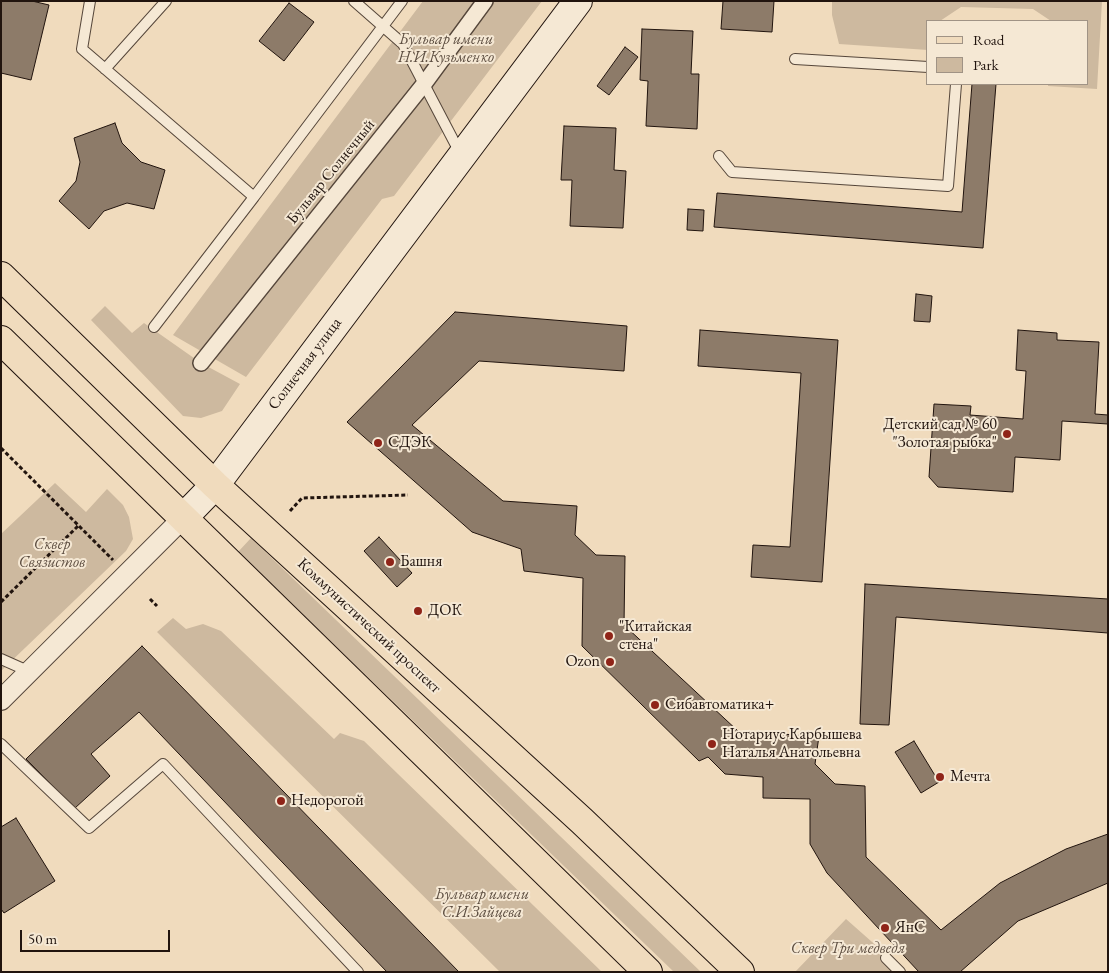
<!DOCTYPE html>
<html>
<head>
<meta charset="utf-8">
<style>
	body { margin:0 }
	#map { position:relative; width:1109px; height:973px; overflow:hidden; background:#f0dbbd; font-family:"EB Garamond",serif }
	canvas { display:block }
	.frame { position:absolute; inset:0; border:2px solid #21140e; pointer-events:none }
	.legend { position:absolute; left:926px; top:20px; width:162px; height:65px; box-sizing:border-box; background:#f5e8d4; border:1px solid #a09385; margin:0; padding:6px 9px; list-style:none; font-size:15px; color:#21140e }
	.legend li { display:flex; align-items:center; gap:10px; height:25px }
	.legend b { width:25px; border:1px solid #a09385 }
	.scale { position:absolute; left:20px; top:930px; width:150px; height:22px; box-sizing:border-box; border:2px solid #21140e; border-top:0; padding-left:6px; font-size:15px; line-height:18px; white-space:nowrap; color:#21140e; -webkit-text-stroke:4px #f5e8d4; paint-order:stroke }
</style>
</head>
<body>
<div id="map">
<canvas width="1109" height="973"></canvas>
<div class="frame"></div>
<ul class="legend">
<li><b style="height:6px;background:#f0dbbd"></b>Road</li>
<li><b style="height:14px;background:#cdb99f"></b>Park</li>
</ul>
<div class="scale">50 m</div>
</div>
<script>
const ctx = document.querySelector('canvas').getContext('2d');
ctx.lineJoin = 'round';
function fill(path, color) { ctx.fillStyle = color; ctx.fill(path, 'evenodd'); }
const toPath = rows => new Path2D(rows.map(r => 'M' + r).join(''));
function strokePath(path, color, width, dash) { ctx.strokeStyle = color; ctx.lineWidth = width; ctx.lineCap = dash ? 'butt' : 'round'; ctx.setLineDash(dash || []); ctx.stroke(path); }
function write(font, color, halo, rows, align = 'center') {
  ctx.font = font + ' "EB Garamond",serif'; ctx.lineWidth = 4; ctx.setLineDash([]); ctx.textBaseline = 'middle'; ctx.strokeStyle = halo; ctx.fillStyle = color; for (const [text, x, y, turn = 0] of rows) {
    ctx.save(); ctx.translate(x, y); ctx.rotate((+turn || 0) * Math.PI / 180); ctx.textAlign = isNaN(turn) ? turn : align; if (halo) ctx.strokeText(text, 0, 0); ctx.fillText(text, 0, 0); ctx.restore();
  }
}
fill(toPath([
	[423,1,542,1,394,196,382,199,246,377,173,335],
	[832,1,1102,1,1097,89,1048,86,1048,84,1088,84,1088,21,1051,21,1033,9,961,7,940,21,928,21,928,50,839,44,832,15],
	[105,306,132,333,144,323,201,363,240,384,222,411,201,418,183,416,91,320],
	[55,483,86,512,107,489,123,505,129,517,133,539,126,551,1,671,1,534],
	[251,538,701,972,674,972,238,552],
	[173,618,186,629,203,624,221,631,334,739,340,733,364,741,602,972,500,972,157,632],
	[846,919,906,972,795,972]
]), '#cdb99f');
const building = toPath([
	[1,1,32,1,49,5,31,80,1,73,1,1],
	[723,1,774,1,772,32,721,29,723,1],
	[289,3,314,22,284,61,259,41,289,3],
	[642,29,693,31,691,74,699,74,697,129,646,126,648,81,640,80,642,29],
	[625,47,638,57,609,95,597,86,625,47],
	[972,84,996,84,983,248,714,227,717,193,962,212,972,84],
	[115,123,122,143,141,162,165,170,154,209,127,203,104,211,89,229,59,201,76,181,80,162,74,138,115,123],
	[564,126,616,128,614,170,626,171,623,228,570,226,572,180,561,180,564,126],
	[688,209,704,210,703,231,687,230,688,209],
	[916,294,932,296,930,322,914,321,916,294],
	[455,312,627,326,624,371,479,361,412,425,503,501,577,506,575,535,596,555,625,556,624,625,739,732,819,736,815,764,835,784,865,786,866,857,941,930,1000,883,1066,849,1108,834,1108,883,1018,921,960,972,919,972,827,873,810,844,810,799,763,798,763,777,725,774,708,757,699,761,582,646,583,578,524,571,521,549,472,532,347,422,455,312],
	[700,330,838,340,822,582,751,577,753,545,790,547,801,373,698,366,700,330],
	[1018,330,1057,333,1057,340,1099,342,1095,414,1108,415,1108,424,1062,421,1060,460,1015,457,1013,492,938,487,929,477,934,404,971,406,970,415,1023,419,1026,371,1016,370,1018,330],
	[379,537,412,573,397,587,364,551,379,537],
	[865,584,1108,599,1108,633,896,617,889,725,860,724,865,584],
	[142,646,459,972,387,972,139,712,91,754,110,776,75,808,26,759,142,646],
	[914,741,939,782,921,793,895,752,914,741],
	[16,818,55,881,4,913,1,909,1,827,16,818]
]);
fill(building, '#8d7b69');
strokePath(building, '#21140e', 1);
const service = toPath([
	[90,1,82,49,254,197,402,1],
	[354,1,403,44,460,153],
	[795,59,928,67],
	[105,69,166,1],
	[719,156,732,172,948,186,956,84],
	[154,327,254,197],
	[1,659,28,671],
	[1,744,89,828,163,764,358,972],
	[886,958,900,972]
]);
const pedestrian = toPath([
	[201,363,424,84,485,1]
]);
const minor = toPath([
	[1,700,183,518]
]);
const secondary = toPath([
	[183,518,215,485,578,1]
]);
const primary = toPath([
	[1,276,215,485,582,821,740,972],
	[1,340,648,972]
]);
strokePath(service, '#55463a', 12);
strokePath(pedestrian, '#55463a', 18);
strokePath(minor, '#55463a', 22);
strokePath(secondary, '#21140e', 30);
strokePath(primary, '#21140e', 30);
strokePath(toPath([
	[1,448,113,560],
	[290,511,302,498,408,495],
	[150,599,157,606],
	[1,602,78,526]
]), '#21140e', 3, [4, 2.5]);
strokePath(service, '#f5e8d4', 10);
strokePath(pedestrian, '#f5e8d4', 15);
strokePath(minor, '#f5e8d4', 20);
strokePath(secondary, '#f5e8d4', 28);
strokePath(primary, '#f0dbbd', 28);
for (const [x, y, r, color] of [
	[1007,434,5,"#8f2418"],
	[378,443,5,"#8f2418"],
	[390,562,5,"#8f2418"],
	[418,611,5,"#8f2418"],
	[609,636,5,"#8f2418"],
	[610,662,5,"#8f2418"],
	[655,705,5,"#8f2418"],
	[712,744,5,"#8f2418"],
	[940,777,5,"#8f2418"],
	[281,801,5,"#8f2418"],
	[885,928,5,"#8f2418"]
]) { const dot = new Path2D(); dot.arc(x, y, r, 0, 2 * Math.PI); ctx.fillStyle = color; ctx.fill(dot); strokePath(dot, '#f5e8d4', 2); }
write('italic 16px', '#5d4e41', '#f5e8d4', [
	["Бульвар имени",446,40],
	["Н.И.Кузьменко",446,58],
	["Сквер",52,545],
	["Связистов",52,563],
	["Бульвар имени",482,895],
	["С.И.Зайцева",482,913],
	["Сквер Три медведя",848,949]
]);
write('16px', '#21140e', '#f5e8d4', [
	["Бульвар Солнечный",331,172,-51],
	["Солнечная улица",305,364,-53],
	["Коммунистический проспект",369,626,43]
]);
write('16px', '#21140e', '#f5e8d4', [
	["Детский сад № 60",997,425,"right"],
	["\"Золотая рыбка\"",997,443,"right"],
	["СДЭК",388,443],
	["Башня",400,562],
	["ДОК",428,611],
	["\"Китайская",619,627],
	["стена\"",619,645],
	["Ozon",600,662,"right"],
	["Сибавтоматика+",665,705],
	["Нотариус Карбышева",722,735],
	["Наталья Анатольевна",722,753],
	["Мечта",950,777],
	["Недорогой",291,801],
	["ЯнС",895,928]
], 'left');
</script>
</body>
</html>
